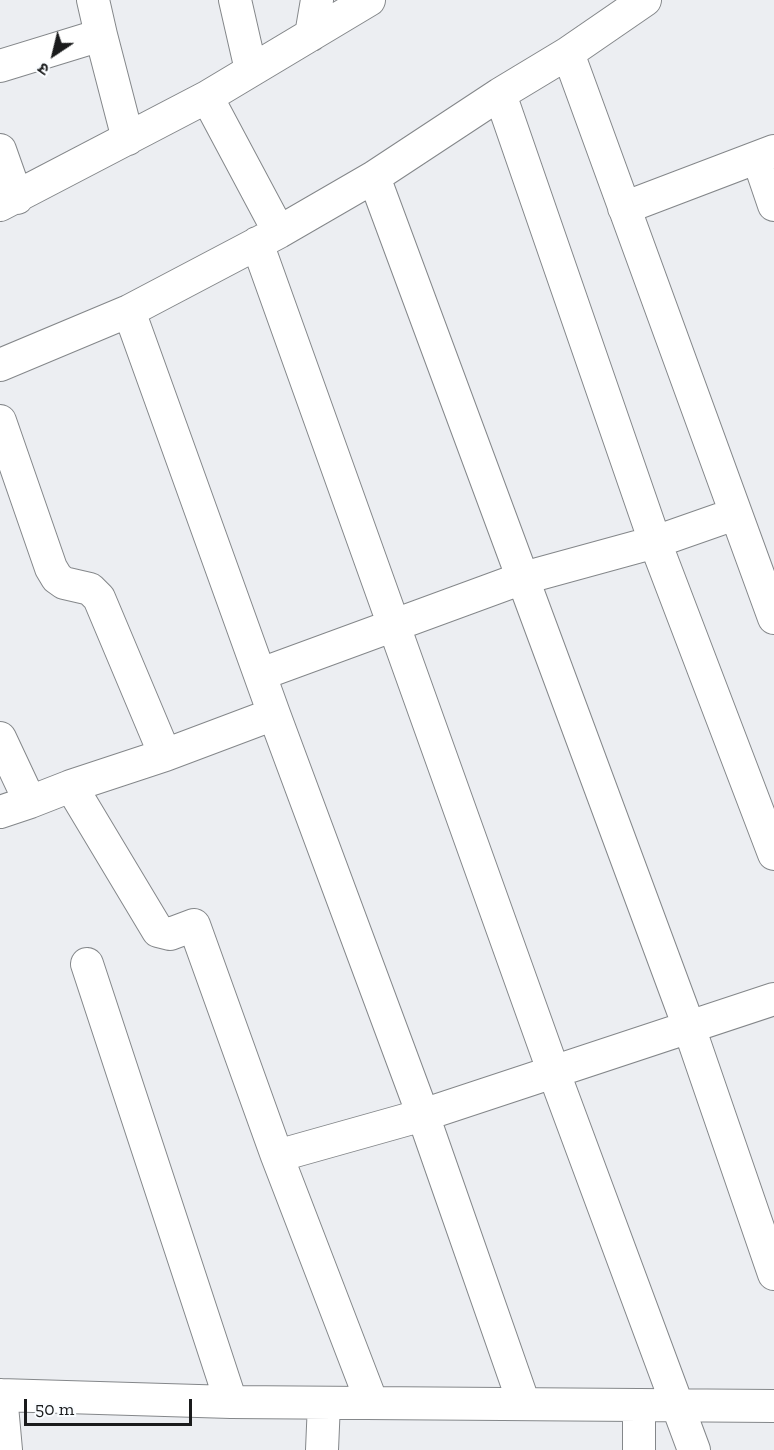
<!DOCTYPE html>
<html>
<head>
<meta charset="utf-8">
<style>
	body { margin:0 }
	#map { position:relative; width:774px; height:1450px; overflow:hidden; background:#eceef2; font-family:"Zilla Slab","Noto Sans Devanagari",serif }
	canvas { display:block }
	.north { position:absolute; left:24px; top:24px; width:60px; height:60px; -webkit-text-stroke:4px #f9fcff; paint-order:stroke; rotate:215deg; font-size:16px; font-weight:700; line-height:24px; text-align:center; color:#1a1b1c }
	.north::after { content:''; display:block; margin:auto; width:21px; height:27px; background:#1a1b1c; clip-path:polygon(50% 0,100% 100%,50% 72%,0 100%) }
	.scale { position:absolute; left:24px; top:1399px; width:168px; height:27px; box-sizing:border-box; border:3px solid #1a1b1c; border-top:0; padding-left:8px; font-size:18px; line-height:21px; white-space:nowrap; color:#1a1b1c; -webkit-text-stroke:4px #f9fcff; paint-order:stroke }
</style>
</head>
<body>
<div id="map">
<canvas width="774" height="1450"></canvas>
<div class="north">उ</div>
<div class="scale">50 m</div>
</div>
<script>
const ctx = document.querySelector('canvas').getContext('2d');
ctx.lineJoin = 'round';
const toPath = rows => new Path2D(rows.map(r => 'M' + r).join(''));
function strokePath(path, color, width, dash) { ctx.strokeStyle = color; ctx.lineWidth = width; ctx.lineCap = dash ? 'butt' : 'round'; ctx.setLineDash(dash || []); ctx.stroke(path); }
const minor = toPath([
	[235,0,251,70],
	[101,35,128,139],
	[311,35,317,0],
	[568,53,774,618],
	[0,66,101,35,93,0],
	[500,94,655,542,774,854],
	[207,97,369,0],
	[0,150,17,198],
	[758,158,774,205],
	[374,177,689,1027,774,1274],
	[0,205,207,97,279,232],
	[624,208,774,151],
	[257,243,554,1073,694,1450],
	[129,311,274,714,423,1115,524,1404],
	[0,365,129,311,279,232,374,177,500,94,568,53,645,0],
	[0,421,51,568,57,578,64,583,90,589,99,598,165,755],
	[261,674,520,579,655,542,735,514],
	[0,738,30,802,71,786,158,931,170,934,194,925,277,1156,372,1403],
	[71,786,165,755,274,714],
	[0,812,30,802],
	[87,964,231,1402],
	[277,1156,423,1115,774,999],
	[0,1395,231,1402,774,1406],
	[1,1395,6,1450],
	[322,1450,324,1403],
	[639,1450,639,1405]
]);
strokePath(minor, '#84878a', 34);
strokePath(minor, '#fff', 32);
</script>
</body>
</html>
